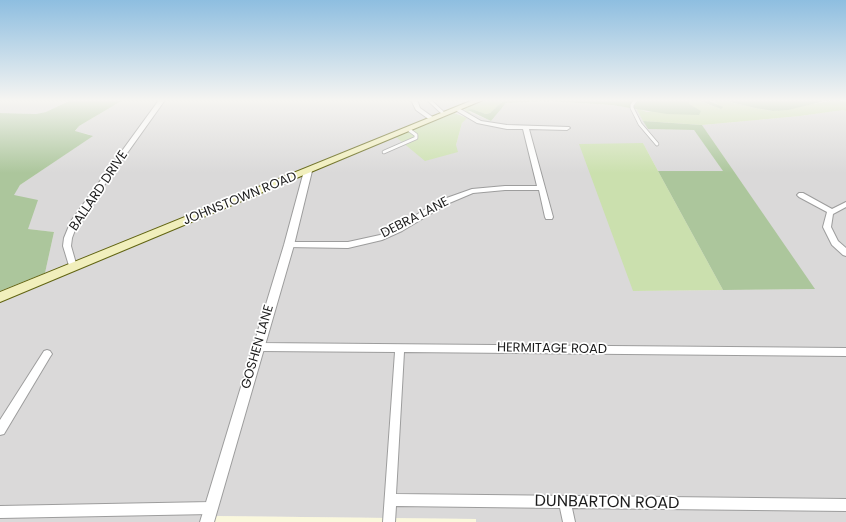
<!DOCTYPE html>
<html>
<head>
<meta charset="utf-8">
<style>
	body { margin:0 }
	canvas { display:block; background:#ece8e3 }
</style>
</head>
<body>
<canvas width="846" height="522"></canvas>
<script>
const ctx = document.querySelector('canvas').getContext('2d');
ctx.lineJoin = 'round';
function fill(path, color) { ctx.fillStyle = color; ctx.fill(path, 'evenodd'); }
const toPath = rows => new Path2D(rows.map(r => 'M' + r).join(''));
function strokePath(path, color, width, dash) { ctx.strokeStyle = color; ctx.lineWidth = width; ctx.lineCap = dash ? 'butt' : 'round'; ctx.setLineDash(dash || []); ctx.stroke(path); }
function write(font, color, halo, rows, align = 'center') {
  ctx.font = font + ' Poppins,sans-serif'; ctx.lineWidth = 3.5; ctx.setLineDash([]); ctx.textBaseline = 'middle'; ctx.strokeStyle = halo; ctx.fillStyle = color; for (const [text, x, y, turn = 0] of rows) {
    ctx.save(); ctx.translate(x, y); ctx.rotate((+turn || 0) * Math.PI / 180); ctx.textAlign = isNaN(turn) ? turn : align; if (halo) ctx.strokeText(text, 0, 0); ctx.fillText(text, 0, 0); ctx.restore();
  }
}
fill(toPath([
	[0,100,71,100,46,112,36,114,0,113],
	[123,100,459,100,464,109,396,137,456,145,462,123,471,113,491,121,506,103,547,101,612,105,636,108,648,129,694,130,724,171,658,171,643,143,633,291,814,289,702,125,800,116,843,110,846,111,846,522,476,522,476,519,216,516,214,522,0,522,0,291,45,273,54,232,27,229,13,195,20,185,92,136,88,134,75,132,79,126]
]), '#dad9d9');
fill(toPath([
	[215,516,476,519,476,522,214,522]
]), '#faf8dd');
fill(toPath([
	[484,100,504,100,490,113,486,114,472,109,468,111,471,113,470,115,464,109],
	[689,100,700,101,721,109,715,102,707,100,722,100,755,108,773,111,835,100,846,102,846,111,843,110,800,116,702,125,643,121,636,108,647,112,689,104],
	[454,113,467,118,462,123,456,145,458,152,425,161,396,137],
	[643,143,658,171,723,290,633,291,579,144]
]), '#cbe0ae');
fill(toPath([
	[71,100,123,100,79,126,75,131,93,136,20,185,14,195,38,200,28,229,54,232,45,273,0,291,0,113,36,114,46,112],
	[504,100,707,100,723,107,721,109,700,101,689,100,689,104,701,111,699,115,667,114,612,105,547,101,506,103,491,121,468,110,472,109,486,114,490,113],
	[722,100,829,100,788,110,773,111,755,108],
	[643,121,702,125,815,289,723,290,658,171,723,171,694,130,648,129]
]), '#acc69c');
const service = toPath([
	[429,100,444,114],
	[636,100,632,105,632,108,640,124,657,144],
	[384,152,416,138,416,135,408,129]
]);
const minor = toPath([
	[159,100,165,100,78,222,72,238,71,246,77,267,76,269,70,269,63,246,64,238,71,221,159,100],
	[411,100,417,100,420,108,434,118,434,120,430,120,416,110,411,100],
	[457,107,481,121,507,125,569,127,570,128,567,130,529,129,553,217,552,219,546,219,545,217,539,190,505,190,473,193,447,204,402,231,382,240,348,248,286,247,285,245,289,242,348,242,380,235,396,227,441,200,472,189,505,186,537,186,523,129,507,129,477,123,455,110,454,109,457,107],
	[799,193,803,193,832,209,846,202,846,207,833,214,831,227,838,241,846,248,846,256,843,255,832,245,823,227,827,212,799,197,797,195,799,193],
	[259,343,846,348,846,356,404,352,396,494,846,499,846,511,572,508,575,522,563,522,560,508,396,506,395,522,383,522,395,352,259,351,256,350,254,347,256,344,259,343],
	[47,350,50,351,52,354,50,357,4,434,0,435,0,420,44,351,47,350],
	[211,502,215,504,217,508,215,512,211,514,0,518,0,506,211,502]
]);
const tertiary = toPath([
	[308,168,312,171,294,245,214,522,200,522,284,245,304,171,308,168]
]);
const secondary = toPath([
	[473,100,483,100,0,302,0,292,473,100]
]);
strokePath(service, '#9d9d9d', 4.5);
strokePath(minor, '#9d9d9d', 2);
strokePath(tertiary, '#9d9d9d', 2);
strokePath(secondary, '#616412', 2);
strokePath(service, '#fff', 3);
fill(minor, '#fff');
fill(tertiary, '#fff');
fill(secondary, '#f1efbc');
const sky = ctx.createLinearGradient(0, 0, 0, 173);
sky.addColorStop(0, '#8ebee0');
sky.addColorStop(0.58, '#f6f5f2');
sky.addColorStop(1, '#f6f5f200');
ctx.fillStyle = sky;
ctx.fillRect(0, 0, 846, 173);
write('13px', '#1c1c1c', '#fff', [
	["BALLARD DRIVE",99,191,-56],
	["JOHNSTOWN ROAD",240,199,-22],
	["DEBRA LANE",415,218,-27],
	["GOSHEN LANE",258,347,-74],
	["HERMITAGE ROAD",552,349,1]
]);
write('16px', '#1c1c1c', '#fff', [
	["DUNBARTON ROAD",607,503,1]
]);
</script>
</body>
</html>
